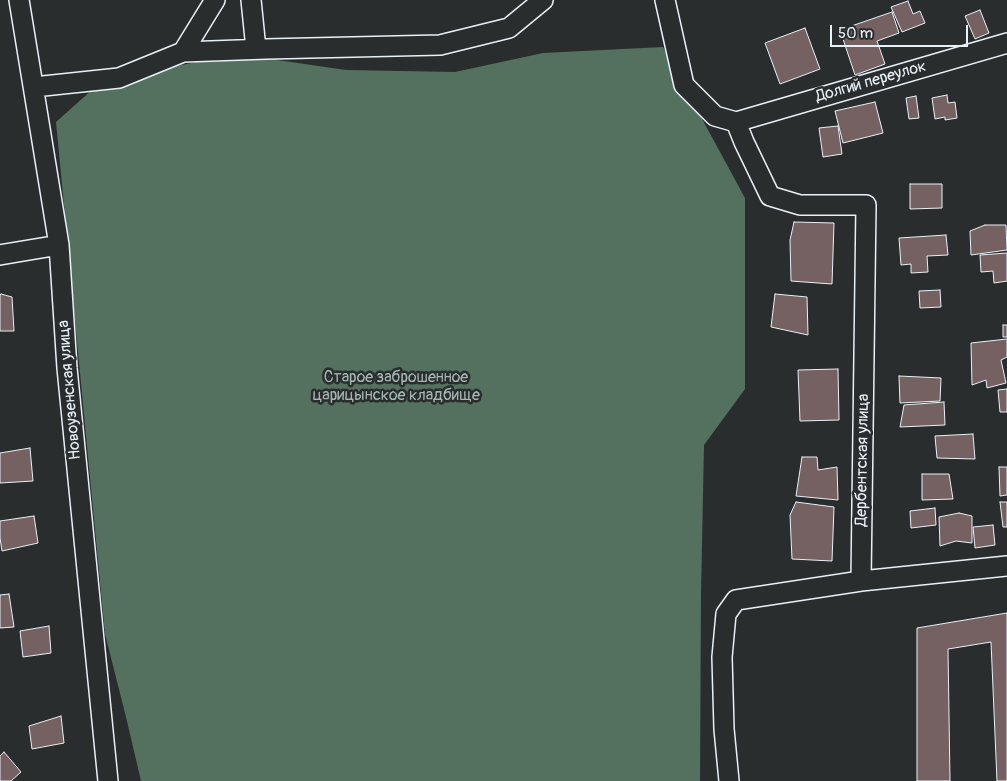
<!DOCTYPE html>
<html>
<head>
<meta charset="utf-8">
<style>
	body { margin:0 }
	#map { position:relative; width:1007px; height:781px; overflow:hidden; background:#2a2d2e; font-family:Pangolin,sans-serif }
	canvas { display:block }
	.scale { position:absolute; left:830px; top:25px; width:138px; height:22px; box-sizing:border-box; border:2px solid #e8f1f8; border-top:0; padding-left:6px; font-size:15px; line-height:18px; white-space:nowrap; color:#e8f1f8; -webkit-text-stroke:4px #2a2d2e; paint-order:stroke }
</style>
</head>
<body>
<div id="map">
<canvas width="1007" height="781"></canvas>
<div class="scale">50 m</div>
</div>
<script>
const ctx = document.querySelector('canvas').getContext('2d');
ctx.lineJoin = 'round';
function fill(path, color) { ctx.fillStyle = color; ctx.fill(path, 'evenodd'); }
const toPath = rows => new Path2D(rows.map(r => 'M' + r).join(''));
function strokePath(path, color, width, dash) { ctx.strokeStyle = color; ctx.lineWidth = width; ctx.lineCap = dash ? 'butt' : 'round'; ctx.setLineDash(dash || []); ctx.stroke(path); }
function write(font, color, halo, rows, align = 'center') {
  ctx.font = font + ' Pangolin,sans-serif'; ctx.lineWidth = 5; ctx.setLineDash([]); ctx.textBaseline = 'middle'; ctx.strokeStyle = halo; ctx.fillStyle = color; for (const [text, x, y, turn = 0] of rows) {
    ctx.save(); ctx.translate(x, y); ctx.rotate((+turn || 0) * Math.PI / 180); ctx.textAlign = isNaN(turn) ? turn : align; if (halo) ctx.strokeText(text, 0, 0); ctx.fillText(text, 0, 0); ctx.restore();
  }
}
fill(toPath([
	[663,47,745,198,745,389,704,445,701,595,700,781,141,781,126,717,105,634,56,122,102,81,236,54,346,70,455,72,543,53]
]), '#54705f');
const building = toPath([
	[908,1,913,14,920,11,925,23,902,32,891,7,908,1],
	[980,10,989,33,975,39,965,16,980,10],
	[892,12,899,33,877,41,885,64,855,75,840,30,892,12],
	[805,28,820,69,780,84,765,43,805,28],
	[947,95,948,103,955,102,957,118,945,120,945,117,935,119,932,98,947,95],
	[916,96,919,118,909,119,906,98,916,96],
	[875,102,883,133,843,143,835,111,875,102],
	[838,126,842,154,823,157,819,128,838,126],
	[910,184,942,184,942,208,910,209,910,184],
	[794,222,834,223,832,284,791,281,790,240,794,222],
	[985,225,1006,225,1007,250,971,255,970,231,985,225],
	[946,235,948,255,927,256,928,272,911,273,911,264,901,265,899,238,946,235],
	[1007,253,1007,281,994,283,993,271,981,272,980,255,1007,253],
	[940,290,941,307,920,308,919,291,940,290],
	[1,294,12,297,14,331,0,331,0,295,1,294],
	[775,294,807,297,808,335,771,327,775,294],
	[1003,325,1007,325,1007,337,1003,337,1003,325],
	[1007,339,1007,357,1001,360,1006,383,987,388,986,380,972,385,971,343,1007,339],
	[838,369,839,420,800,421,798,370,838,369],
	[899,376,941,378,940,401,900,403,899,376],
	[1007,389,1007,412,1000,412,998,390,1007,389],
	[944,402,945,425,900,427,904,405,944,402],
	[973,434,975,459,937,458,935,436,973,434],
	[30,448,33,481,0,483,0,453,30,448],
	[802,457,817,457,818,470,837,467,838,500,796,496,802,457],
	[999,467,1007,467,1007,495,1000,496,999,467],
	[922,474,949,474,953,499,922,500,922,474],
	[796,502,834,507,832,561,792,559,790,515,796,502],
	[1000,502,1007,502,1007,527,1003,527,1000,502],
	[935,508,936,525,911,528,910,511,935,508],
	[959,513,972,516,972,543,956,541,940,546,939,517,959,513],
	[34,516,38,543,2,551,0,538,0,521,34,516],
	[993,525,995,545,975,548,973,527,993,525],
	[9,594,14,627,0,628,0,595,9,594],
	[1007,613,1007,781,997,781,991,642,948,649,950,781,917,781,917,628,1007,613],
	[49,626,51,653,23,657,20,631,49,626],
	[61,716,64,743,32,749,29,726,61,716],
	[4,752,21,772,11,781,0,781,0,756,4,752]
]);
fill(building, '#756161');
strokePath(building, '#e8f1f8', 1);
const minor = toPath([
	[19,0,59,245,67,368,108,781],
	[251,0,256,49],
	[665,0,684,85,715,116,736,122],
	[183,52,266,49,440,45,509,28,543,0],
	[34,87,119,78,183,52,215,0],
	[736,122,1007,43],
	[0,255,59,245],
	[861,581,1007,566],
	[729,781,724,729,722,657,726,614,736,600,861,581,866,205,800,205,770,196,744,142,736,122]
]);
strokePath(minor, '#e8f1f8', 22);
strokePath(minor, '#2a2d2e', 19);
write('16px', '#e8f1f8', '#2a2d2e', [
	["Долгий переулок",871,82,-16],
	["Новоузенская улица",70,390,-95],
	["Дербентская улица",863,460,-89]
]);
write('16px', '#a5b7b3', '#2a2d2e', [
	["Старое заброшенное",396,378],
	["царицынское кладбище",396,396]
]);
</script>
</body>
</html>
